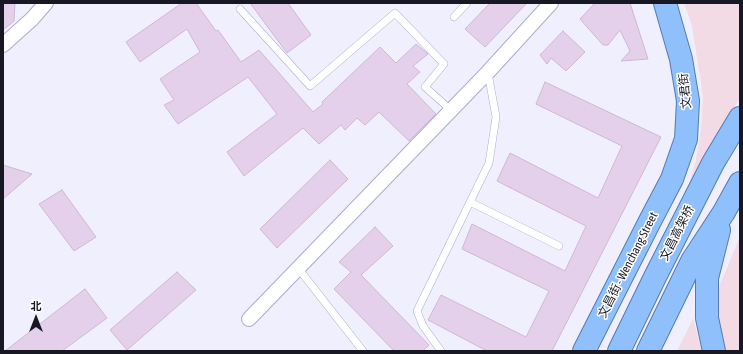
<!DOCTYPE html>
<html>
<head>
<meta charset="utf-8">
<style>
	body { margin:0 }
	#map { position:relative; width:743px; height:354px; overflow:hidden; background:#efeffe; font-family:"Asap Condensed","Noto Sans SC",sans-serif }
	canvas { display:block }
	.frame { position:absolute; inset:0; border:4px solid #181824; pointer-events:none }
	.north { position:absolute; left:16px; top:298px; width:40px; height:40px; -webkit-text-stroke:3px #fff; paint-order:stroke; rotate:0deg; font-size:11px; font-weight:700; line-height:16px; text-align:center; color:#181824 }
	.north::after { content:''; display:block; margin:auto; width:14px; height:18px; background:#181824; clip-path:polygon(50% 0,100% 100%,50% 72%,0 100%) }
</style>
</head>
<body>
<div id="map">
<canvas width="743" height="354"></canvas>
<div class="frame"></div>
<div class="north">北</div>
</div>
<script>
const ctx = document.querySelector('canvas').getContext('2d');
ctx.lineJoin = 'round';
function fill(path, color) { ctx.fillStyle = color; ctx.fill(path, 'evenodd'); }
const toPath = rows => new Path2D(rows.map(r => 'M' + r).join(''));
function strokePath(path, color, width, dash) { ctx.strokeStyle = color; ctx.lineWidth = width; ctx.lineCap = dash ? 'butt' : 'round'; ctx.setLineDash(dash || []); ctx.stroke(path); }
function write(font, color, halo, rows, align = 'center') {
  ctx.font = font + ' "Asap Condensed","Noto Sans SC",sans-serif'; ctx.lineWidth = 3; ctx.setLineDash([]); ctx.textBaseline = 'middle'; ctx.strokeStyle = halo; ctx.fillStyle = color; for (const [text, x, y, turn = 0] of rows) {
    ctx.save(); ctx.translate(x, y); ctx.rotate((+turn || 0) * Math.PI / 180); ctx.textAlign = isNaN(turn) ? turn : align; if (halo) ctx.strokeText(text, 0, 0); ctx.fillText(text, 0, 0); ctx.restore();
  }
}
fill(toPath([
	[684,3,740,3,740,98,687,193,696,159,701,130,703,97,692,26],
	[740,237,740,351,724,351,716,307,720,284],
	[693,319,702,351,677,351]
]), '#f2dbe5');
const building = toPath([
	[3,3,15,3,14,21,3,30,3,3],
	[182,3,196,3,216,31,218,30,241,62,259,50,313,112,323,104,322,102,380,47,396,63,416,44,428,54,413,66,420,72,407,84,436,114,409,141,379,112,365,125,357,118,345,130,341,125,319,144,303,128,244,176,227,152,277,114,248,77,178,124,164,105,174,100,160,79,200,52,187,29,140,62,126,42,182,3],
	[250,3,288,3,311,35,287,53,250,3],
	[490,3,527,3,485,47,465,29,490,3],
	[595,3,630,3,648,59,621,61,630,51,620,30,608,45,603,45,580,19,595,3],
	[563,31,585,52,566,71,551,58,547,64,540,55,563,31],
	[545,82,661,137,552,351,487,351,428,320,441,295,526,337,549,291,462,249,472,224,565,271,586,226,497,181,510,153,598,198,622,146,536,104,545,82],
	[330,160,348,179,277,248,260,229,330,160],
	[3,165,32,174,3,199,3,165],
	[62,190,96,237,74,251,39,204,62,190],
	[375,227,393,246,361,275,429,345,423,351,394,351,334,289,351,272,339,262,375,227],
	[177,272,196,290,127,350,110,330,177,272],
	[85,289,107,318,62,351,5,351,85,289]
]);
fill(building, '#e4d0eb');
strokePath(building, '#ceb7d6', 1);
const service = toPath([
	[240,9,310,86,395,13,444,64,425,87,451,110],
	[454,17,467,3],
	[470,202,559,246],
	[298,268,363,351],
	[441,351,423,326,417,311,489,163,496,117,488,73]
]);
const minor = toPath([
	[3,45,32,19,46,3],
	[249,319,488,72,551,3]
]);
const trunk = toPath([
	[584,351,650,221,672,179,686,139,688,101,681,59,665,3],
	[619,351,655,277,713,163,740,118],
	[648,351,692,261,724,212,740,183],
	[714,351,707,318,707,278,719,230]
]);
strokePath(service, '#acabce', 8);
strokePath(minor, '#acabce', 16);
strokePath(trunk, '#547bb0', 24);
strokePath(service, '#fff', 7);
strokePath(minor, '#fff', 14);
strokePath(trunk, '#90c0fc', 22);
write('12px', '#181824', '#fff', [
	["文君街",685,91,-96],
	["文昌高架桥",677,233,-63],
	["文昌街 - Wenchang Street",628,265,-63]
]);
</script>
</body>
</html>
